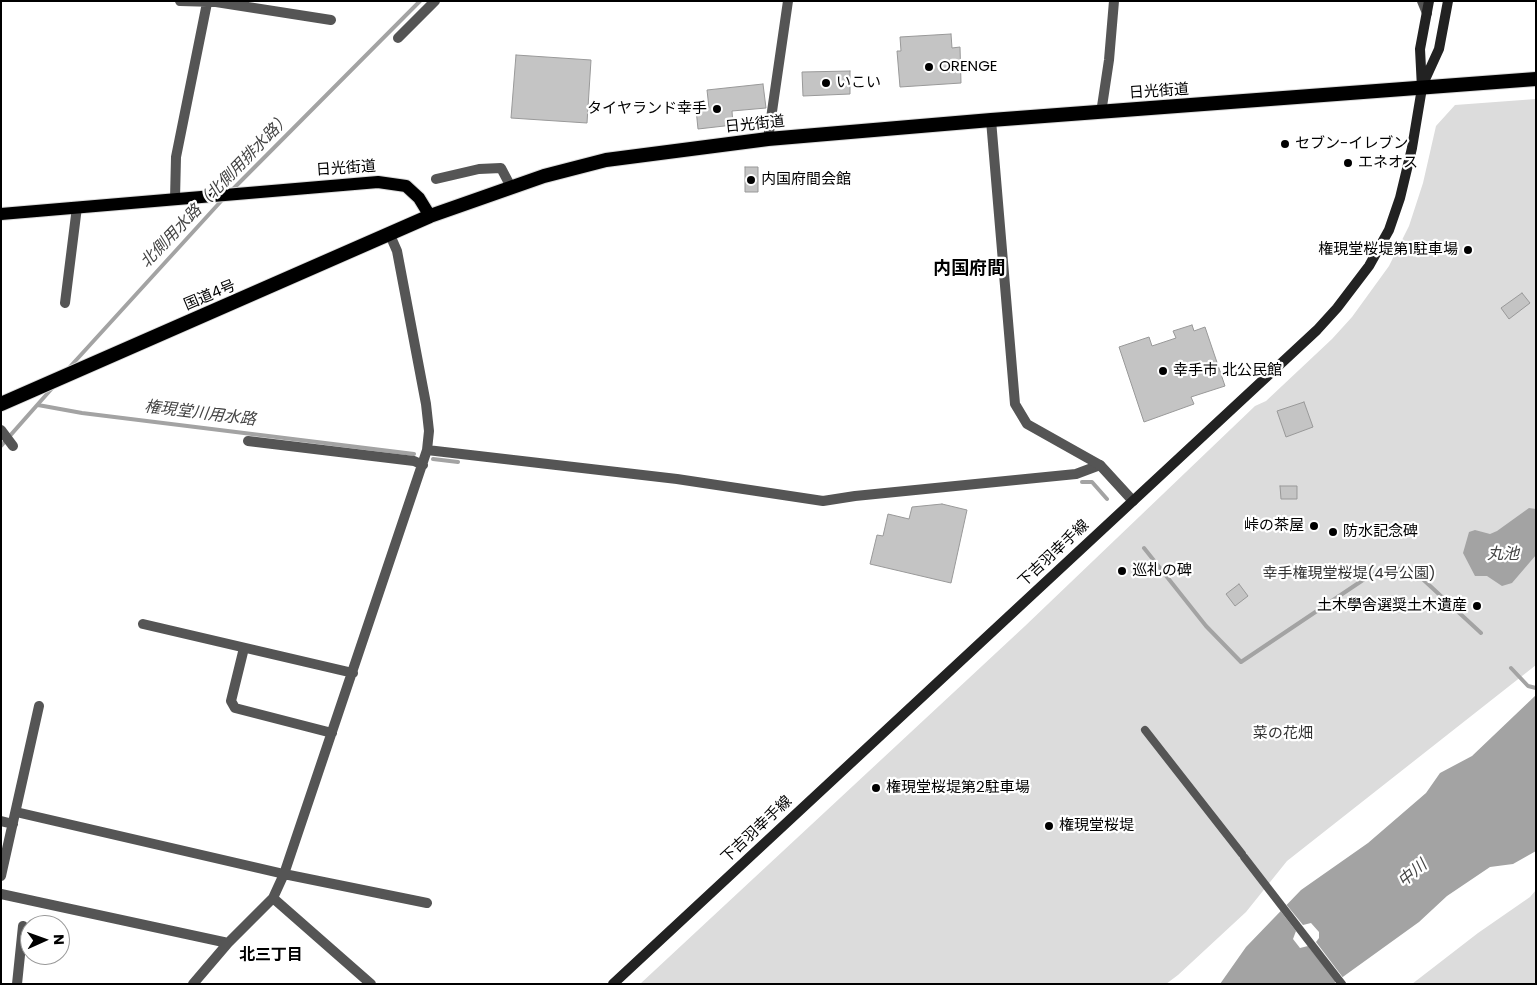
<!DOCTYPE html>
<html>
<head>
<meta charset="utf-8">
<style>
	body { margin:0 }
	#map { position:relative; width:1537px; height:985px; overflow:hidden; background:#fff; font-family:Poppins,sans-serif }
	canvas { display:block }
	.frame { position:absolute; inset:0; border:2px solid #000; pointer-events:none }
	.north { position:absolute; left:20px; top:915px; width:50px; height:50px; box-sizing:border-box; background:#fff; border:1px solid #999; border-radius:50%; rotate:88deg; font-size:14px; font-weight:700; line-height:20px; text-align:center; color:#000 }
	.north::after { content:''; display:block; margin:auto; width:18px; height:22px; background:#000; clip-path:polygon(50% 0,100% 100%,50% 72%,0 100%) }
</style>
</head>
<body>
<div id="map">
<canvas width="1537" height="985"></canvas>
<div class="frame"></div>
<div class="north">N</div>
</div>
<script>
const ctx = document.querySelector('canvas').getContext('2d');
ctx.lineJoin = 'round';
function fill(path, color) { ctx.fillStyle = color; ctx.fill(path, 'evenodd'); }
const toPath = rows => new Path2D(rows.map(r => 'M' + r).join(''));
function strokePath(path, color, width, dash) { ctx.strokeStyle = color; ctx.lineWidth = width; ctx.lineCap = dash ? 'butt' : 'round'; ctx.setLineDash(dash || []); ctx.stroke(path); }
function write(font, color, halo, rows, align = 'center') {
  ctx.font = font + ' Poppins,"Noto Sans JP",sans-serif'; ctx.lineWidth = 4.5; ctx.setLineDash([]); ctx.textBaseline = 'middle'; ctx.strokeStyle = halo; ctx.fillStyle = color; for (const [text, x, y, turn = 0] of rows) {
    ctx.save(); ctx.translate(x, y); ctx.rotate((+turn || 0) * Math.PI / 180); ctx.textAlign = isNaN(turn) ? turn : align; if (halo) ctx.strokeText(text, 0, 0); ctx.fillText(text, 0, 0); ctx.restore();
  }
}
fill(toPath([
	[1536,99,1536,665,1287,861,1246,912,1178,975,1166,984,640,984,1025,626,1255,406,1266,401,1332,339,1352,317,1389,266,1409,226,1423,183,1436,126,1455,105],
	[1536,890,1536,984,1412,984,1478,933,1530,897]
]), '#dcdcdc');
fill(toPath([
	[1529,508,1536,509,1536,555,1512,583,1502,586,1487,576,1475,576,1463,553,1469,532,1475,530,1490,534,1497,531],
	[1536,695,1536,851,1513,864,1490,867,1447,896,1419,922,1333,984,1220,984,1246,947,1301,890,1368,843,1426,793,1440,773,1472,756]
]), '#a3a3a3');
fill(toPath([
	[1285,903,1303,925,1311,923,1319,932,1319,938,1316,942,1344,979,1338,984,1308,946,1300,948,1293,939,1296,931,1279,909]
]), '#fff');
strokePath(toPath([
	[232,190,420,1],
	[68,369,223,199],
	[38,405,82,413,414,454],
	[1,446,54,386],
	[433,459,458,462],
	[1082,482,1092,482,1107,499],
	[1144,548,1206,626,1241,662,1363,580,1382,570,1395,568,1415,572,1481,633],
	[1511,668,1528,686,1536,688]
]), '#a3a3a3', 4);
const building = toPath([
	[951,34,952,48,960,47,961,83,900,87,897,51,901,51,900,37,951,34],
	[516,55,591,60,587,123,511,118,516,55],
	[850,71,850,94,803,96,802,72,850,71],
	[763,84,766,108,732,111,733,125,698,129,696,109,709,108,707,90,763,84],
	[745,167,758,167,758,192,745,192,745,167],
	[1522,293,1530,303,1509,319,1501,308,1522,293],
	[1192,325,1194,331,1205,327,1225,386,1191,397,1194,404,1144,422,1119,347,1149,337,1152,346,1176,338,1173,331,1192,325],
	[1304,402,1313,427,1286,437,1277,411,1304,402],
	[1280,486,1297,486,1297,499,1281,499,1280,486],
	[942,504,967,510,951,583,870,564,877,535,883,536,888,514,909,519,912,507,942,504],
	[1239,584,1248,596,1235,606,1226,594,1239,584]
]);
fill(building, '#c4c4c4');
strokePath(building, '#999', 1);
const primary = toPath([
	[1,214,378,182,406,186,419,198,430,216]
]);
const trunk = toPath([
	[1,404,430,216,544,176,606,160,768,139,991,120,1536,79]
]);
strokePath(primary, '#dbdbdb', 14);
strokePath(trunk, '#dbdbdb', 16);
strokePath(toPath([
	[1145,730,1242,854],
	[1244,857,1342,984]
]), '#555', 8);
strokePath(toPath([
	[180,1,216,2,331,20],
	[1422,1,1427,13],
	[398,38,435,1],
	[1101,113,1109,60,1114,1],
	[768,139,788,1],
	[436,179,479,169,501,168,511,187],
	[175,199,176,157,207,3],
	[65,303,77,207],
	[1,430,13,446],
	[248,441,414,461,423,465],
	[427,450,677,479,823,501,855,496,1076,474,1100,465],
	[143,624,353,673],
	[244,648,231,701,235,708,332,733],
	[16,812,284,874,427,903],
	[1,821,13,824],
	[1,876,39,706],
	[1,894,228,943],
	[273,898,371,984],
	[17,984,23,926],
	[193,984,228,943,273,898,284,874,427,450,429,431,426,404,397,251,390,235]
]), '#555', 10);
strokePath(toPath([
	[991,120,1015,404,1027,424,1100,465,1133,501]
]), '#555', 10);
strokePath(toPath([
	[1423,84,1439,49,1448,1],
	[613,984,1317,330,1337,308,1369,266,1389,230,1400,198,1412,148,1422,88,1420,49,1429,1]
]), '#222', 10);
strokePath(primary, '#000', 12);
strokePath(trunk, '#000', 14);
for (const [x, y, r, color] of [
	[929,67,5,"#000"],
	[826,83,5,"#000"],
	[717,109,5,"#000"],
	[1285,144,5,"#000"],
	[1348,163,5,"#000"],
	[751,180,5,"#000"],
	[1468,250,5,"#000"],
	[1163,371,5,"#000"],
	[1314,526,5,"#000"],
	[1333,532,5,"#000"],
	[1122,571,5,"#000"],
	[1477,606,5,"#000"],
	[876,788,5,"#000"],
	[1049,826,5,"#000"]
]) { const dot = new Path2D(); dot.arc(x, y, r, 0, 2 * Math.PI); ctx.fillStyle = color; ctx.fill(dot); strokePath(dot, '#fff', 2); }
write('15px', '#000', '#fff', [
	["ORENGE",939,67],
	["いこい",836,83],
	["タイヤランド幸手",707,109,"right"],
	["セブン-イレブン",1295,144],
	["エネオス",1358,163],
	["内国府間会館",761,180],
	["権現堂桜堤第1駐車場",1458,250,"right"],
	["幸手市 北公民館",1173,371],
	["峠の茶屋",1304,526,"right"],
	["防水記念碑",1343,532],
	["巡礼の碑",1132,571],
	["土木學舎選奨土木遺産",1467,606,"right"],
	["権現堂桜堤第2駐車場",886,788],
	["権現堂桜堤",1059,826]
], 'left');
write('15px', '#000', '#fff', [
	["日光街道",1159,92,-4],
	["日光街道",755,125,-6],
	["日光街道",346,169,-4],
	["国道4号",210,296,-23],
	["下吉羽幸手線",1054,554,-43],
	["下吉羽幸手線",757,830,-43]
]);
write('15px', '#333', '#fff', [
	["幸手権現堂桜堤(4号公園)",1349,574],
	["菜の花畑",1283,734]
]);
write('italic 16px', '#444', '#fff', [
	["北側用水路（北側用排水路）",216,191,-46],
	["権現堂川用水路",200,414,7],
	["丸池",1503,555],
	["中川",1413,874,-40]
]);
write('bold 16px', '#000', '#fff', [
	["北三丁目",271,956]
]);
write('bold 18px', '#000', '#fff', [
	["内国府間",969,269]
]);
</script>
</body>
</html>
